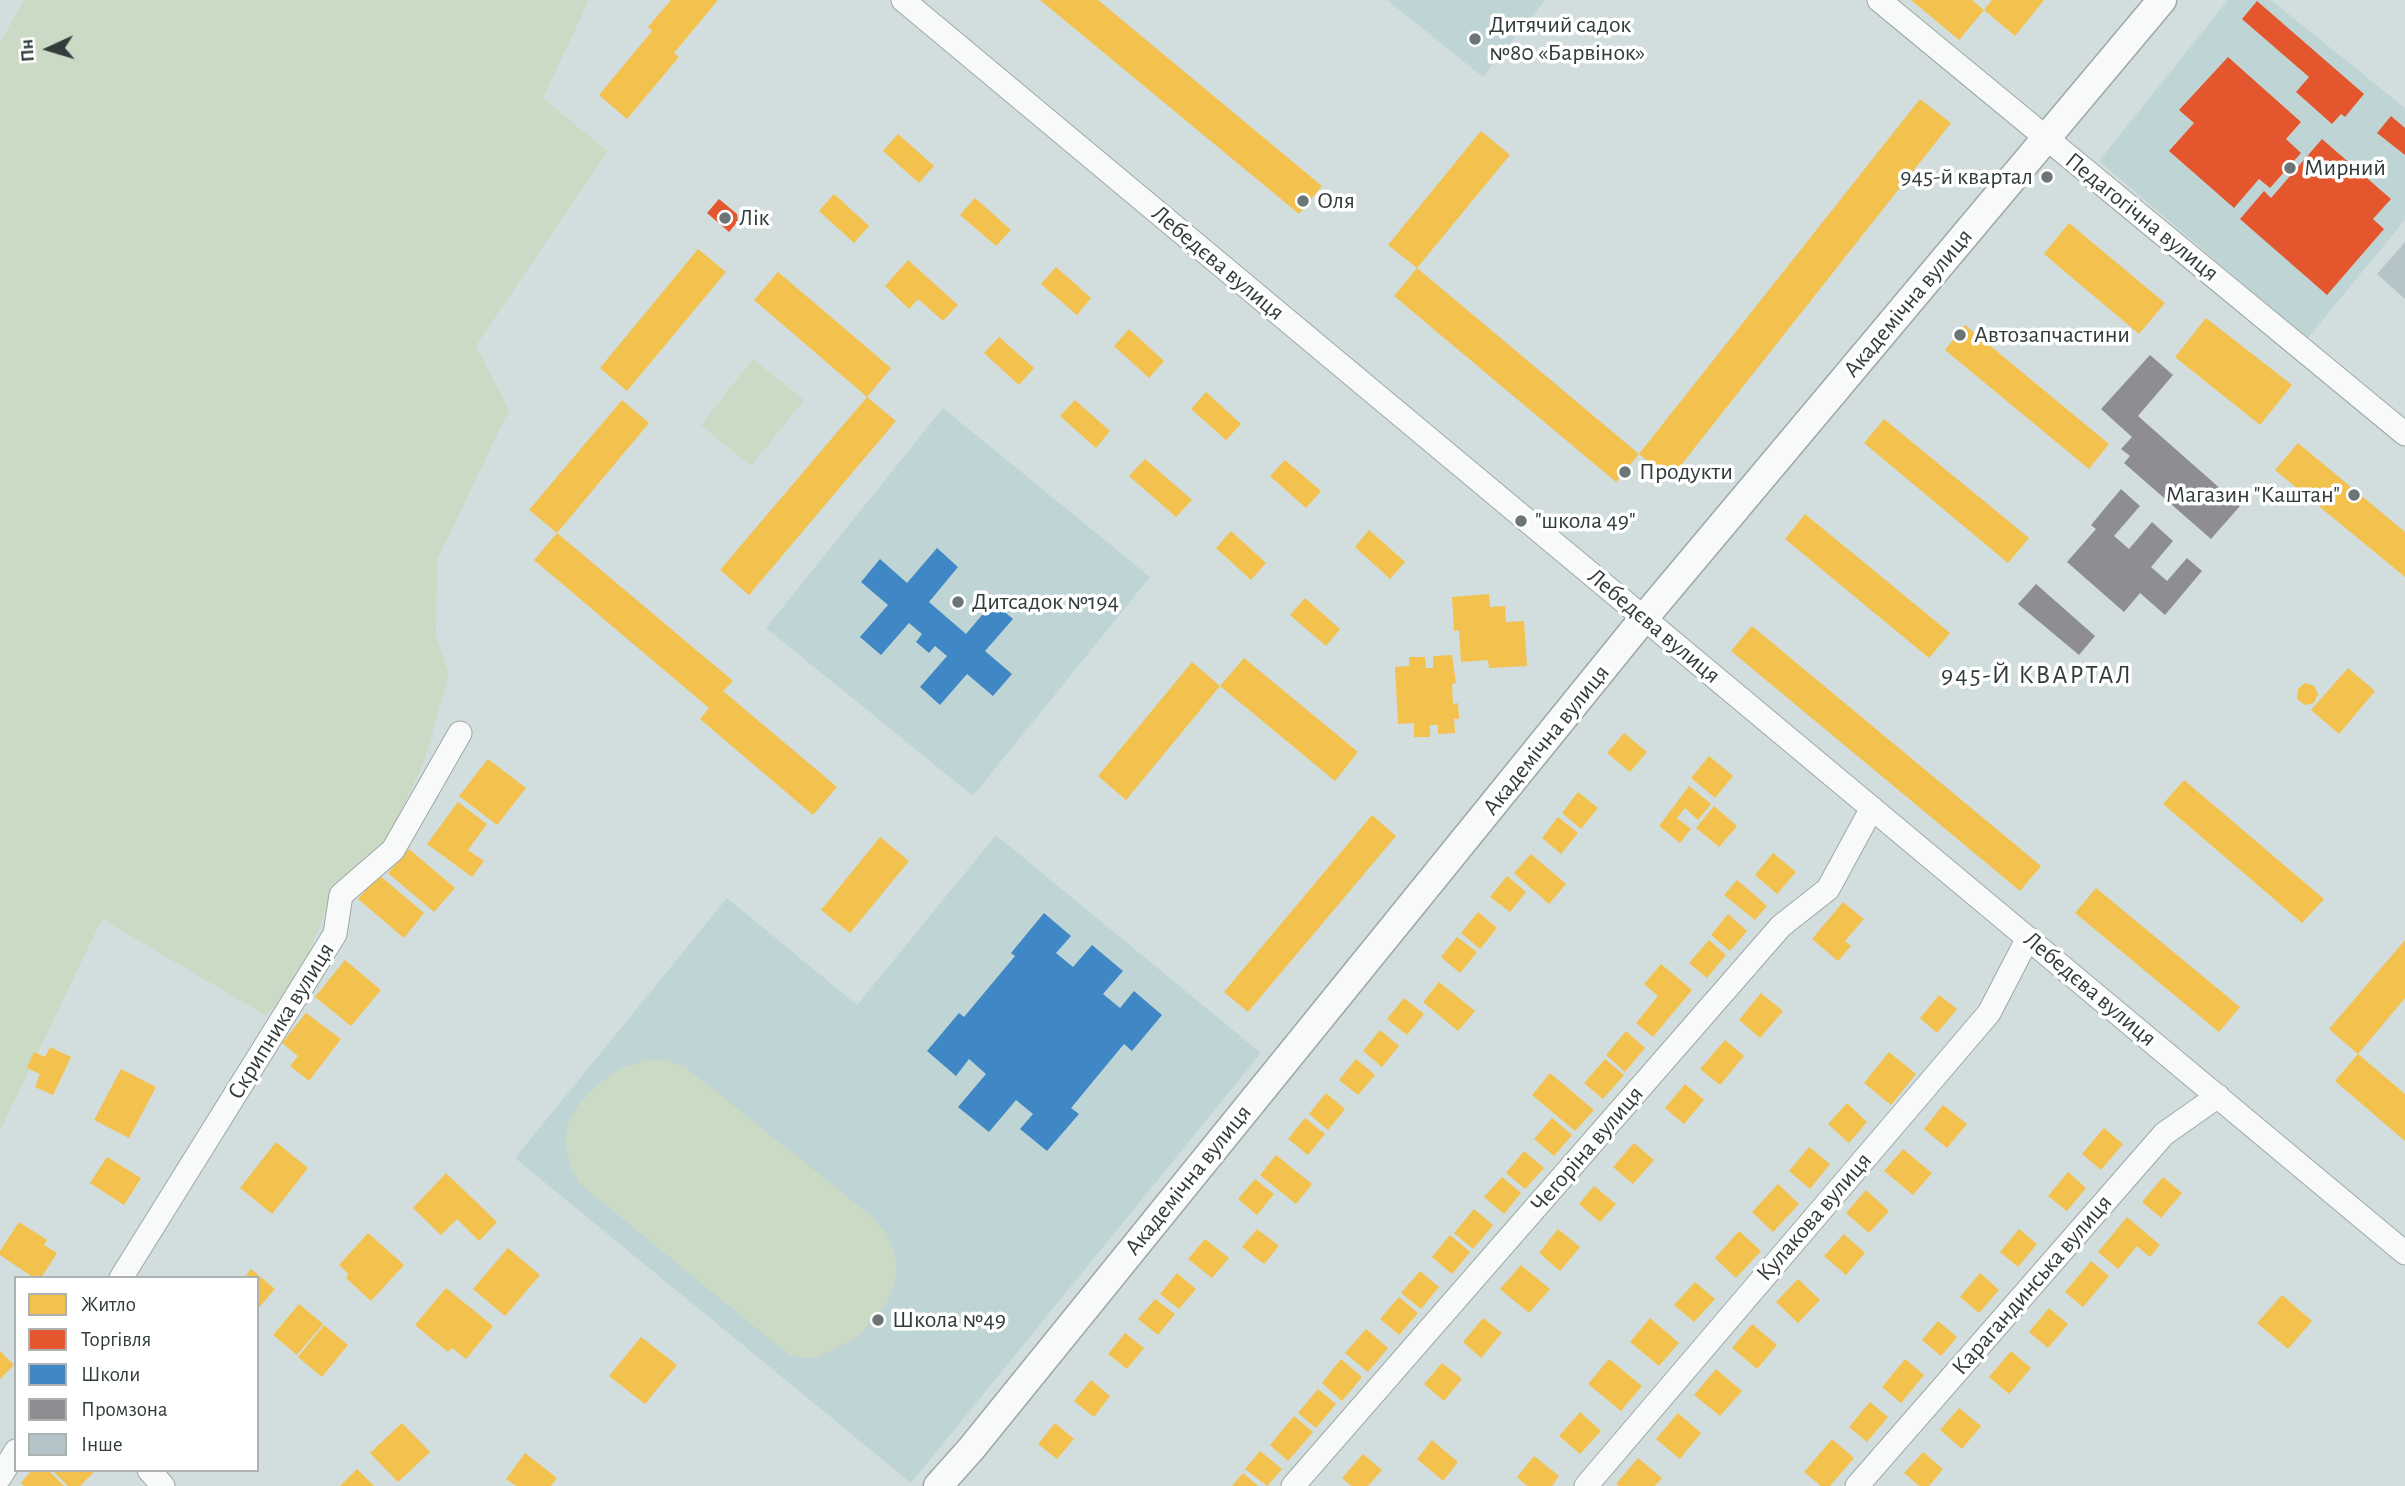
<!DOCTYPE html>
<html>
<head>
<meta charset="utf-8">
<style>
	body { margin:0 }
	#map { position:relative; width:2405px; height:1486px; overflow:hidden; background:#d2dede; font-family:"Alegreya Sans",sans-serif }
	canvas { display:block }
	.legend { position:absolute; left:14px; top:1276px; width:245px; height:196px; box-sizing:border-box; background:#fff; border:2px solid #adb1b1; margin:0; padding:9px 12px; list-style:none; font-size:21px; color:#333c3c }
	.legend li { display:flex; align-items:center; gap:14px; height:35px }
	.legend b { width:35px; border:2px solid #adb1b1 }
	.north { position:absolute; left:14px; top:14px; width:70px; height:70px; -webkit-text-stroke:5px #fff; paint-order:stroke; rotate:266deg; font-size:19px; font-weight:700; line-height:28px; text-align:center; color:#333c3c }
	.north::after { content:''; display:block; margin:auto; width:24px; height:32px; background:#333c3c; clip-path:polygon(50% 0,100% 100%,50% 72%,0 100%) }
</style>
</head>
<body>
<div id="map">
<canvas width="2405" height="1486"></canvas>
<ul class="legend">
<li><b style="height:19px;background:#f2c14e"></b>Житло</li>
<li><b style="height:19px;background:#e4572e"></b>Торгівля</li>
<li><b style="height:19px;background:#3f88c5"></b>Школи</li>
<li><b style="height:19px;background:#8d8d92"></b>Промзона</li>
<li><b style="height:19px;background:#b4c4c9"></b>Інше</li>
</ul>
<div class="north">Пн</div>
</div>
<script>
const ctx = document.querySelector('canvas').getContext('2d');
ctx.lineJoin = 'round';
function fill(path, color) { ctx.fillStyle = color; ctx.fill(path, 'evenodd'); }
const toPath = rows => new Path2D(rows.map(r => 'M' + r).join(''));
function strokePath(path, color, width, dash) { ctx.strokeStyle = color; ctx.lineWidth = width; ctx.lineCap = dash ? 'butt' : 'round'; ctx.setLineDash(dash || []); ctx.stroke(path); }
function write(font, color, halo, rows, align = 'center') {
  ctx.font = font + ' "Alegreya Sans",sans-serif'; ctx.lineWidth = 7; ctx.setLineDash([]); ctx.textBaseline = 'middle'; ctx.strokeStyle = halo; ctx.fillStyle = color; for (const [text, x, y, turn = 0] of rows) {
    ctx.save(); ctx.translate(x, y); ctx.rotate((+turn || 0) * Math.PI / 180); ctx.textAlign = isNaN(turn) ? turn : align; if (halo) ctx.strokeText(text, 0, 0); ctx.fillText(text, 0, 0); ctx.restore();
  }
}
fill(toPath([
	[1387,0,1545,0,1483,77],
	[2228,0,2271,0,2405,108,2405,220,2307,339,2099,161],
	[943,408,1150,577,973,796,766,628],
	[996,835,1261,1053,911,1483,515,1158,727,898,857,1005]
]), '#bfd5d5');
fill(toPath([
	[24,0,589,0,543,98,607,151,476,346,509,410,437,560,436,636,449,674,424,762,385,845,333,893,294,990,265,1015,102,919,0,1131,0,43],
	[753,359,804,400,751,466,701,425],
	[647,1060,669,1060,688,1069,873,1217,886,1234,894,1251,897,1271,893,1289,886,1304,858,1337,817,1358,800,1358,788,1354,580,1184,570,1166,565,1142,568,1122,581,1101,601,1082,622,1068]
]), '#cadac5');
fill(toPath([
	[671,0,718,0,674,53,679,57,627,119,599,95,652,31,648,27],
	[1040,0,1098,0,1322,186,1299,214],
	[1911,0,1972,0,1984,10,1959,40],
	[1992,0,2044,0,2015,36,1984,10],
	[1920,99,1951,123,1670,479,1639,454,1616,482,1394,296,1417,268,1388,245,1481,131,1510,155,1417,268,1639,454],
	[898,134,934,166,919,183,883,151],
	[834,194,869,226,854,243,819,211],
	[975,198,1011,230,996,246,960,215],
	[2069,223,2165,303,2139,334,2044,254],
	[698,249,726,272,627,391,600,368],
	[908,260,958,305,943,321,918,299,909,309,885,286],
	[1056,267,1091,298,1077,315,1041,284],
	[778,272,891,368,867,397,754,300],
	[2206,318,2292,385,2260,425,2175,357],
	[1965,325,2109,444,2089,469,1945,350],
	[1129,329,1164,361,1149,378,1114,346],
	[999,337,1034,368,1019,385,984,353],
	[1206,392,1241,424,1226,440,1191,409],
	[867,397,896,421,749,595,720,570],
	[622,400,649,423,557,533,529,510],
	[1075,400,1110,431,1096,448,1060,416],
	[1884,419,2029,538,2008,563,1864,443],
	[2298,443,2405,532,2405,577,2275,470],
	[1145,459,1192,500,1176,517,1129,476],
	[1285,460,1321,491,1306,508,1270,476],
	[1805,514,1950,633,1929,658,1785,539],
	[1369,530,1405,562,1390,579,1355,547],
	[1231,531,1266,563,1251,580,1216,548],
	[557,533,733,681,723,691,837,787,813,815,700,719,709,708,534,560],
	[1489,594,1490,607,1505,606,1506,622,1524,621,1527,666,1489,668,1488,660,1461,662,1459,630,1454,631,1452,597],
	[1305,598,1340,629,1326,646,1290,615],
	[1752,626,2041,866,2020,891,1731,651],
	[1452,655,1456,683,1452,684,1453,704,1458,703,1459,719,1454,719,1455,733,1438,734,1438,725,1430,725,1430,737,1414,737,1414,723,1398,724,1395,667,1409,666,1409,657,1425,657,1426,668,1433,668,1433,656],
	[1244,658,1358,752,1335,781,1220,686],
	[1192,662,1220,686,1126,800,1098,776],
	[2348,668,2375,691,2339,734,2311,710],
	[2305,683,2314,686,2318,694,2314,703,2305,705,2297,699,2298,689],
	[1624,733,1647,752,1630,772,1607,753],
	[1709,756,1733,776,1715,798,1691,778],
	[488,759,526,788,497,825,459,796],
	[2184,780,2324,899,2302,923,2163,804],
	[1689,786,1711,804,1698,820,1685,808,1677,818,1691,829,1680,843,1659,826],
	[1578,792,1598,808,1581,829,1562,813],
	[458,802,487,824,468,850,484,861,472,877,427,844],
	[1714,806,1737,826,1719,847,1696,828],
	[1372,815,1396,836,1248,1012,1224,992],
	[1558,817,1578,833,1561,854,1542,838],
	[880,837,909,861,850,933,821,910],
	[409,849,455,888,434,912,388,873],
	[1773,853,1796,872,1777,894,1755,875],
	[1531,854,1566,884,1549,904,1514,873],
	[379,875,424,913,404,938,358,899],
	[1507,876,1526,892,1510,912,1490,897],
	[1737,880,1767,906,1755,920,1724,895],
	[2096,888,2240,1007,2219,1032,2075,913],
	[1843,902,1864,919,1845,941,1851,946,1838,961,1812,939],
	[1478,912,1497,928,1480,949,1461,933],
	[1728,914,1747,931,1730,951,1711,935],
	[1457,937,1477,952,1460,973,1441,957],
	[1709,940,1726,955,1707,978,1689,963],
	[2405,940,2405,998,2358,1054,2329,1029],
	[345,960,381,990,351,1026,315,997],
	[1661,964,1692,990,1653,1037,1636,1023,1658,996,1644,984],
	[1439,982,1475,1011,1458,1031,1423,1002],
	[1761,993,1783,1011,1760,1038,1739,1020],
	[1939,995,1957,1009,1937,1033,1920,1018],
	[1404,998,1424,1014,1407,1035,1387,1019],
	[306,1013,341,1039,309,1081,290,1066,298,1056,282,1043],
	[1380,1030,1399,1046,1382,1067,1363,1051],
	[1626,1031,1645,1048,1625,1072,1606,1055],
	[1725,1040,1744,1056,1720,1085,1700,1069],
	[50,1047,71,1057,53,1095,35,1087,40,1074,27,1068,34,1052,45,1057],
	[1889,1052,1916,1074,1891,1105,1864,1083],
	[2358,1054,2405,1094,2405,1141,2335,1081],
	[1356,1059,1375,1075,1358,1095,1339,1080],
	[1605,1059,1624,1075,1603,1099,1584,1083],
	[121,1069,156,1087,129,1138,94,1120],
	[1550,1073,1594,1110,1575,1131,1532,1095],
	[1685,1084,1704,1100,1684,1124,1665,1108],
	[1326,1093,1345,1109,1328,1130,1309,1114],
	[1847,1103,1867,1122,1849,1143,1828,1124],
	[1943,1105,1967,1124,1947,1148,1924,1129],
	[1305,1118,1325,1134,1308,1155,1288,1139],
	[1552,1118,1572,1135,1554,1156,1534,1139],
	[2104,1128,2123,1144,2101,1170,2082,1154],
	[276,1142,308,1168,272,1214,240,1188],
	[1634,1143,1654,1160,1633,1184,1613,1167],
	[1809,1147,1830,1164,1810,1189,1789,1171],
	[1903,1149,1932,1173,1913,1195,1884,1171],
	[1524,1151,1544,1168,1525,1189,1506,1173],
	[1276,1155,1312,1184,1296,1204,1260,1175],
	[107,1157,141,1178,124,1205,90,1183],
	[2068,1172,2086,1188,2067,1211,2048,1196],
	[446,1173,497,1222,479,1241,457,1219,441,1235,413,1208],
	[1502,1177,1521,1193,1504,1214,1484,1197],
	[2163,1177,2182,1193,2161,1218,2142,1202],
	[1255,1179,1274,1194,1257,1215,1238,1199],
	[1778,1184,1799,1204,1773,1232,1752,1212],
	[1594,1186,1616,1204,1600,1222,1579,1204],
	[1866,1190,1889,1211,1869,1233,1846,1213],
	[1474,1209,1493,1225,1473,1249,1454,1233],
	[2127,1217,2160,1245,2150,1257,2137,1246,2118,1269,2098,1252],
	[19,1222,47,1240,44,1245,57,1253,41,1278,34,1278,0,1255,0,1251],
	[1257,1229,1279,1246,1264,1264,1242,1247],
	[1558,1229,1580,1247,1560,1271,1539,1253],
	[2019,1229,2037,1244,2018,1267,2000,1252],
	[1739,1231,1761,1251,1736,1278,1715,1258],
	[368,1233,404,1265,371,1301,346,1278,348,1273,339,1265],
	[1844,1234,1865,1253,1846,1275,1824,1256],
	[1450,1235,1470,1252,1452,1274,1432,1257],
	[1205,1239,1229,1258,1212,1278,1188,1259],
	[508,1248,540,1275,505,1316,473,1289],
	[2091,1261,2109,1276,2083,1307,2065,1292],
	[1521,1265,1550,1289,1529,1313,1500,1289],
	[251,1269,275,1289,257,1310,257,1278,244,1278],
	[1420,1271,1439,1287,1421,1309,1401,1293],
	[1177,1273,1196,1289,1179,1309,1160,1294],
	[1980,1273,1999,1290,1979,1313,1960,1297],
	[1798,1279,1820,1300,1798,1323,1776,1302],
	[1695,1282,1715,1299,1694,1322,1674,1305],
	[446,1288,493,1326,466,1359,452,1348,448,1352,415,1325],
	[2282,1295,2312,1321,2288,1349,2257,1323],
	[1399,1297,1418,1313,1399,1335,1380,1319],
	[1155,1299,1175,1314,1158,1335,1138,1319],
	[299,1304,323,1324,297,1355,273,1335],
	[2049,1308,2068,1324,2048,1348,2029,1332],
	[1483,1318,1502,1333,1481,1358,1463,1342],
	[1650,1318,1679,1343,1659,1366,1630,1342],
	[1938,1321,1957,1337,1941,1356,1922,1340],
	[1752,1324,1777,1345,1757,1369,1732,1348],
	[324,1325,348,1345,322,1377,298,1357],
	[1366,1329,1388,1348,1368,1372,1345,1353],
	[1125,1333,1144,1348,1127,1369,1108,1354],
	[641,1337,677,1365,645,1404,609,1376],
	[0,1351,14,1365,0,1379],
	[2011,1351,2031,1368,2009,1394,1989,1377],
	[1341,1359,1362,1377,1342,1401,1322,1383],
	[1609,1359,1642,1386,1621,1411,1588,1384],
	[1905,1359,1924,1375,1901,1403,1882,1387],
	[1442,1363,1462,1379,1444,1401,1424,1384],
	[1716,1369,1742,1391,1720,1416,1694,1395],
	[1091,1380,1110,1396,1094,1417,1074,1401],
	[1318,1389,1336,1404,1316,1428,1298,1413],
	[1870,1402,1888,1417,1867,1442,1849,1427],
	[1959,1408,1981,1426,1962,1449,1940,1430],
	[1580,1412,1601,1431,1580,1454,1559,1436],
	[1678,1413,1701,1433,1680,1459,1656,1439],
	[1294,1416,1313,1432,1288,1461,1270,1445],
	[402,1423,430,1452,398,1482,370,1453],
	[1055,1423,1074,1439,1057,1459,1038,1444],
	[1832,1439,1854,1458,1830,1486,1821,1486,1804,1472],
	[1432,1440,1458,1462,1443,1481,1417,1459],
	[1260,1451,1282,1469,1267,1486,1245,1469],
	[1923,1452,1943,1469,1929,1486,1919,1486,1904,1473],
	[525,1453,557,1478,551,1486,516,1486,506,1479],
	[1363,1454,1382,1470,1368,1486,1351,1486,1342,1478],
	[1534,1456,1559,1476,1552,1486,1527,1486,1517,1477],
	[1638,1458,1662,1478,1655,1486,1619,1486,1616,1484],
	[357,1469,374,1486,340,1486],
	[32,1470,48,1470,64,1486,24,1486,21,1483],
	[52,1470,92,1470,94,1472,80,1486,68,1486],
	[1243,1473,1258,1486,1232,1486]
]), '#f2c14e');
fill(toPath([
	[2257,1,2364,94,2345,117,2341,114,2332,124,2296,92,2309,77,2242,19],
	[2228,57,2301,122,2286,139,2301,153,2270,188,2259,179,2234,208,2169,151,2194,123,2179,110],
	[2391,116,2405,128,2405,155,2377,133],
	[2322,139,2391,199,2373,219,2384,229,2327,295,2240,219,2264,191,2271,198],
	[719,199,737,214,738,221,729,232,707,213]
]), '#e4572e');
fill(toPath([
	[937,548,958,567,929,602,966,634,993,602,1013,619,985,651,1012,674,993,696,967,674,940,705,920,687,947,656,935,646,929,653,916,642,922,634,909,623,881,655,860,637,888,605,861,582,880,559,907,583],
	[1044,913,1071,936,1056,953,1073,967,1092,945,1123,971,1103,994,1120,1008,1134,991,1162,1015,1132,1051,1124,1044,1071,1108,1079,1114,1047,1151,1020,1129,1033,1114,1016,1100,989,1132,958,1107,986,1074,969,1059,956,1076,927,1051,959,1013,964,1017,1015,956,1011,953]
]), '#3f88c5');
fill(toPath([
	[2150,355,2173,375,2138,416,2240,506,2211,539,2124,463,2130,456,2121,449,2132,437,2101,409],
	[2121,489,2140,506,2114,536,2129,549,2152,522,2173,541,2151,567,2167,581,2187,558,2202,571,2165,615,2140,593,2124,612,2067,562,2096,529,2091,525],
	[2036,584,2095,636,2079,655,2018,604]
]), '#8d8d92');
fill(toPath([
	[2405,242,2405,299,2377,274]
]), '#b4c4c9');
const minor = toPath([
	[903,0,2405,1253],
	[1879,0,2405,434],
	[121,1278,335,934,341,895,393,850,460,733],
	[149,1470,163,1486],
	[0,1477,16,1451],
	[1293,1486,1781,926,1828,889,1872,808],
	[1586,1486,1989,1013,2028,938],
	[1857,1486,2164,1134,2218,1096]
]);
const major = toPath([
	[938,1486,971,1449,1644,618,2162,0]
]);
strokePath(minor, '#9ea7a7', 25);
strokePath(major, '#9ea7a7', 31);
strokePath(minor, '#f8fafa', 23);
strokePath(major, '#f8fafa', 28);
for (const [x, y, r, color] of [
	[1475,39,7,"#6b7575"],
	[2290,168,7,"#6b7575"],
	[2047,177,7,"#6b7575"],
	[1303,201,7,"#6b7575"],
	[725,218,7,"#6b7575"],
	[1960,335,7,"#6b7575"],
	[1625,472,7,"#6b7575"],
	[2354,495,7,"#6b7575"],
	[1521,521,7,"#6b7575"],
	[958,602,7,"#6b7575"],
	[878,1320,7,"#6b7575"]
]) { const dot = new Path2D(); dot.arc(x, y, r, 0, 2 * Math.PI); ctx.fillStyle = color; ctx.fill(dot); strokePath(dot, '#fff', 2.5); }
write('24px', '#333c3c', '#fff', [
	["Дитячий садок",1489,25],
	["№80 «Барвінок»",1489,53],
	["Мирний",2304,168],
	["945-й квартал",2033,177,"right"],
	["Оля",1317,201],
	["Лік",739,218],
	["Автозапчастини",1974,335],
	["Продукти",1639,472],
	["Магазин \"Каштан\"",2340,495,"right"],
	["\"школа 49\"",1535,521],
	["Дитсадок №194",972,602],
	["Школа №49",892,1320]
], 'left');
write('24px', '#333c3c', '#fff', [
	["Педагогічна вулиця",2142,217,39],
	["Лебедєва вулиця",1218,263,40],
	["Академічна вулиця",1908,303,-50],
	["Лебедєва вулиця",1654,626,40],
	["Академічна вулиця",1546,740,-51],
	["Лебедєва вулиця",2090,989,40],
	["Скрипника вулиця",281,1021,-58],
	["Чегоріна вулиця",1587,1149,-49],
	["Академічна вулиця",1188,1180,-51],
	["Кулакова вулиця",1814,1217,-49],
	["Карагандинська вулиця",2032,1285,-49]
]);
ctx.letterSpacing = '2px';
write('26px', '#333c3c', '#fff', [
	["945-Й КВАРТАЛ",2037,675]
]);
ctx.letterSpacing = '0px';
</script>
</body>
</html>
